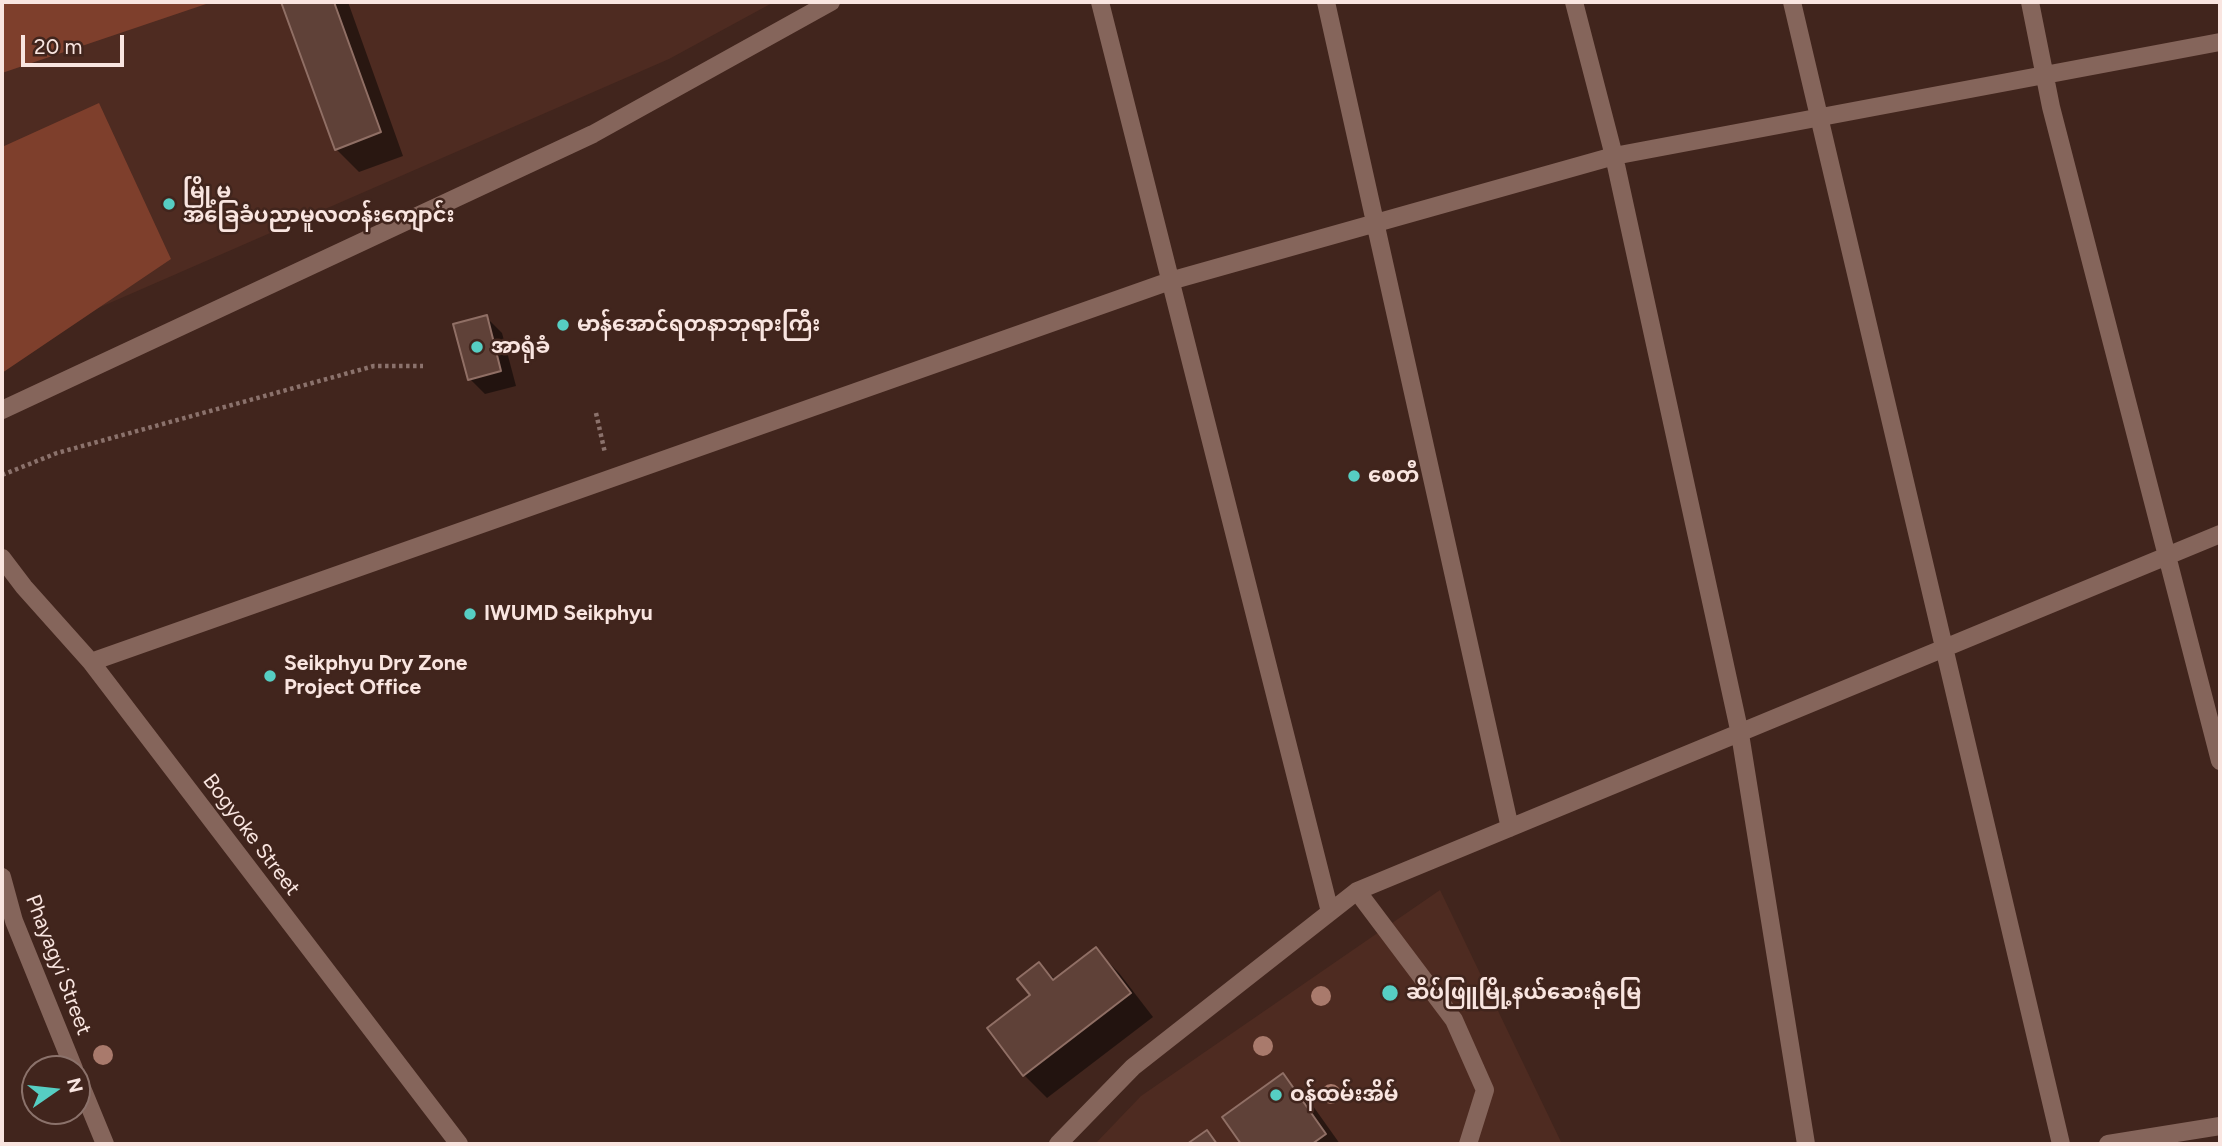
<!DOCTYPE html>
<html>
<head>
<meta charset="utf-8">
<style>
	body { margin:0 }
	#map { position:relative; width:2222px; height:1146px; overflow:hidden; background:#41251d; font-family:Figtree,sans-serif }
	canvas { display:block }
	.frame { position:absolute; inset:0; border:4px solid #f9e5e0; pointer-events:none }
	.north { position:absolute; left:21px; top:1055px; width:70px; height:70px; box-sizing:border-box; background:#41251d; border:2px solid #8b726b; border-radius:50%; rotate:76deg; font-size:19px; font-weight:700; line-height:28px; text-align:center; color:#f9e5e0 }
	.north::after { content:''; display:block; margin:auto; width:24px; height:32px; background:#56cec3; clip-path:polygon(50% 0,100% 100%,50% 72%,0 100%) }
	.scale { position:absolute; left:21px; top:35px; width:103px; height:32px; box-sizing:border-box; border:4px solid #f9e5e0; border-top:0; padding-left:9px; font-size:21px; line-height:24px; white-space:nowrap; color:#f9e5e0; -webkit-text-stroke:5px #41251d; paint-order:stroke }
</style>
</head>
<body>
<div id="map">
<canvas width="2222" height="1146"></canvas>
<div class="frame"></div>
<div class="north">N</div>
<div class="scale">20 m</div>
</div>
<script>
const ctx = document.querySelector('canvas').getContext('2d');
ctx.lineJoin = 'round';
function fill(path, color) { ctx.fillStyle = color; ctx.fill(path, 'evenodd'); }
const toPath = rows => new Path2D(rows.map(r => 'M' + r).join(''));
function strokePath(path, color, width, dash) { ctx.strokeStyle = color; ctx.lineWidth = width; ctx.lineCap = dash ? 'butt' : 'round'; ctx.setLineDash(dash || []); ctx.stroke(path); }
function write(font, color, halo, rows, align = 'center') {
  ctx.font = font + ' Figtree,"Noto Sans Myanmar",sans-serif'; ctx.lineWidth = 5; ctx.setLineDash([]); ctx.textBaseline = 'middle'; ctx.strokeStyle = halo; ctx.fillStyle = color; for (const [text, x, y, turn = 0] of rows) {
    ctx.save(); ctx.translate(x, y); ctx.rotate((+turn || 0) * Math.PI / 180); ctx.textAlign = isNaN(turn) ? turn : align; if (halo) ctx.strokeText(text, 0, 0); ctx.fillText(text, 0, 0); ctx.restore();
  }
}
fill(toPath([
	[2,2,774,2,669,59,2,350],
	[1440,890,1562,1144,1095,1144,1141,1096]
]), '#4e2b21');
fill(toPath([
	[2,2,212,2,2,73],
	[99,103,171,259,2,373,2,147]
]), '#7e3f2c');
fill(toPath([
	[283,2,348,2,403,156,359,172,336,149],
	[486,317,502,333,516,386,485,394,470,379],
	[1095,949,1119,973,1153,1017,1047,1098,1024,1075,1032,996,1039,964,1056,980],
	[1283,1076,1313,1106,1340,1144,1243,1144,1224,1118]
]), '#0007');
const building = toPath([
	[281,2,334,2,381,132,335,150,281,2],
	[487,315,501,371,468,380,453,324,487,315],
	[1096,947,1131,993,1023,1076,987,1028,1030,995,1017,979,1039,962,1053,980,1096,947],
	[1283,1073,1326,1134,1312,1144,1241,1144,1222,1117,1283,1073],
	[1207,1130,1217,1144,1187,1144,1207,1130]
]);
fill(building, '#5f4138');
strokePath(building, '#906f65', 2);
strokePath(toPath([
	[596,413,605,453],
	[2,475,57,453,374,366,423,366]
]), '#8b726c', 4.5, [3.5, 3.5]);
strokePath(toPath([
	[1100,2,1330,912],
	[1326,2,1510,828],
	[1574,2,1614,156,1740,734,1806,1144],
	[1792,2,2061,1144],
	[2030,2,2051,107,2220,761],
	[2,410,593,134,831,2],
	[2,558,24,587,91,662,459,1144],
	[91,662,1170,281,1614,156,2220,42],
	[2,877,14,921,74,1069],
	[1357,891,1454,1020,1485,1090,1468,1144],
	[77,1076,105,1144],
	[1058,1144,1133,1067,1357,891,2220,534],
	[2108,1144,2220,1126]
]), '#85655b', 18);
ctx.fillStyle = '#a97a6c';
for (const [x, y] of [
	[1321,996],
	[1263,1046],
	[103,1055],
	[1331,1094]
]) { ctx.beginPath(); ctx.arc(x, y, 10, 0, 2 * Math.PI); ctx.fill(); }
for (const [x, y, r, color] of [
	[169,204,7,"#56cec3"],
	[563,325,7,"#56cec3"],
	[477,347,7,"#56cec3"],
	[1354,476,7,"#56cec3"],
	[470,614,7,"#56cec3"],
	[270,676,7,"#56cec3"],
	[1390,993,9,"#56cec3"],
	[1276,1095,7,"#56cec3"]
]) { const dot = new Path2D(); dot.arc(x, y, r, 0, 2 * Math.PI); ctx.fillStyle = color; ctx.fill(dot); strokePath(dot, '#41251d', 2.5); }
write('bold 21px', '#f9e5e0', '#41251d', [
	["မြို့မ",183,192],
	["အခြေခံပညာမူလတန်းကျောင်း",183,216],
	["မာန်အောင်ရတနာဘုရားကြီး",577,325],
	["အာရုံခံ",491,347],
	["စေတီ",1368,476],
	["IWUMD Seikphyu",484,614],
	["Seikphyu Dry Zone",284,664],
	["Project Office",284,688],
	["ဆိပ်ဖြူမြို့နယ်ဆေးရုံမြေ",1406,993],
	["ဝန်ထမ်းအိမ်",1290,1095]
], 'left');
write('21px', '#f9e5e0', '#41251d', [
	["Bogyoke Street",251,835,53],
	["Phayagyi Street",58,965,69]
]);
</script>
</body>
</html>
